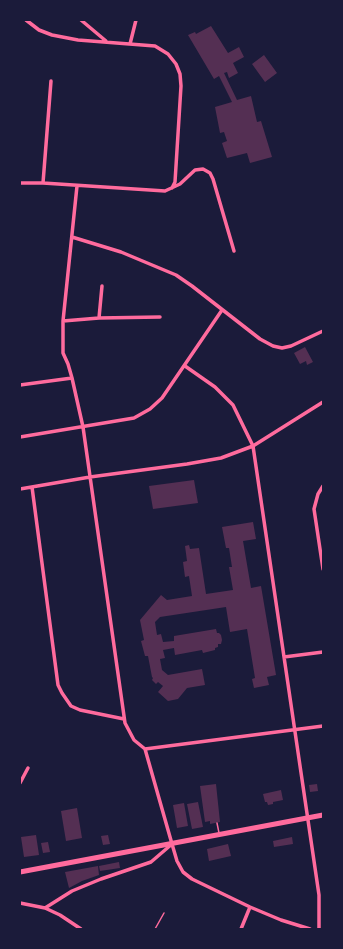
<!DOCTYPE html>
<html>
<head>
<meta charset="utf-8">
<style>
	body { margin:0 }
	#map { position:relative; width:343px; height:949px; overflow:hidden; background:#1b1b3a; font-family:"Asap Condensed",sans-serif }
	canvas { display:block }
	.frame { position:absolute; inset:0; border:21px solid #1b1b3a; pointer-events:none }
</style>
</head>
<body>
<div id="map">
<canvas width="343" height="949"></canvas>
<div class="frame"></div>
</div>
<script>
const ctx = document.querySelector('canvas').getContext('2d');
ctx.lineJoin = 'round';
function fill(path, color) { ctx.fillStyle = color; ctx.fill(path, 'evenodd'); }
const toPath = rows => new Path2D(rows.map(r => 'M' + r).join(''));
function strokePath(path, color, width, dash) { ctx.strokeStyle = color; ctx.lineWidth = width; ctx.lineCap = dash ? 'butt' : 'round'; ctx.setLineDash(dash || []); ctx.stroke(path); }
fill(toPath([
	[211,26,228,53,239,47,244,57,233,63,238,73,229,78,227,72,224,73,237,100,251,96,257,122,261,121,272,157,250,163,247,153,227,158,222,143,227,141,224,132,220,133,215,107,232,102,219,76,214,79,188,35,195,32,196,34],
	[264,55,277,73,265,82,252,64],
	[305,347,313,362,307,365,306,361,300,364,294,353],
	[194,480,198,503,153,509,149,486],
	[253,522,256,539,243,541,251,588,261,586,276,675,267,677,269,685,254,688,252,679,255,678,247,629,230,632,226,607,160,617,155,622,157,635,161,634,163,642,174,641,174,636,216,629,217,633,219,633,221,635,222,640,221,644,218,644,218,647,215,648,215,650,203,653,202,650,175,655,174,648,163,650,165,658,160,659,162,670,168,675,202,669,205,685,187,688,178,699,168,701,158,692,163,686,158,682,156,684,152,680,153,678,152,677,148,656,145,656,141,641,144,640,140,620,161,595,167,600,192,596,189,576,185,577,183,562,187,561,185,546,189,545,190,549,199,548,206,594,233,590,229,567,232,567,229,548,226,548,222,527],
	[216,784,220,822,210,824,210,821,205,822,200,786],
	[317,784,318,791,310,792,309,785],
	[281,790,283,800,273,802,273,804,268,805,267,802,265,802,263,794],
	[198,802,203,827,192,829,187,804],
	[184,803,188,826,177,828,173,805],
	[77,808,82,838,66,841,61,811],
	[36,835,39,855,24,857,21,837],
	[108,835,110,844,103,845,101,836],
	[292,837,293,844,274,847,273,841],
	[48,842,50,852,43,853,41,843],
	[228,844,231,856,209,861,207,849],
	[119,862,120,868,100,871,99,866],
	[98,866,99,875,82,881,69,888,65,872]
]), '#542f53');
strokePath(toPath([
	[217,823,219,833],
	[155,929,164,913]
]), '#ff6b9d', 1.5);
strokePath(toPath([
	[26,20,39,30,52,35,78,40,155,46,168,54,176,64,180,74,181,86,175,182,172,188],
	[81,20,106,41],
	[130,44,136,20],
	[20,183,43,183,165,191,180,184,195,170,203,169,210,173,213,179,234,251],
	[43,183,51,81],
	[77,186,63,321,63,353,68,364,72,378,83,427,125,723,134,740,145,749,172,844,177,861,183,872,192,879,250,907,281,920,310,929],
	[72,237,121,252,176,275,192,286,260,339,273,346,282,348,291,346,323,331],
	[99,318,102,286],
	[63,321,99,318,160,317],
	[185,366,215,387,233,405,253,446,319,895,319,929],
	[20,385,72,378],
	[20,437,134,418,150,409,162,398,222,310],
	[323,486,318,494,314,509,323,569],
	[32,487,58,685,62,693,71,706,80,710,124,719],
	[20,489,90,477,187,464,221,458,253,446,323,402],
	[284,657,323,652],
	[145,749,323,726],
	[20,783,28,768],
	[20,903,45,908,60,915,81,929],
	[45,908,72,891,101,879,151,862,172,844],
	[241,929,250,907]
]), '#ff6b9d', 3.5);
strokePath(toPath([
	[20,872,323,815]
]), '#ff6b9d', 5);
</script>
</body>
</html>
